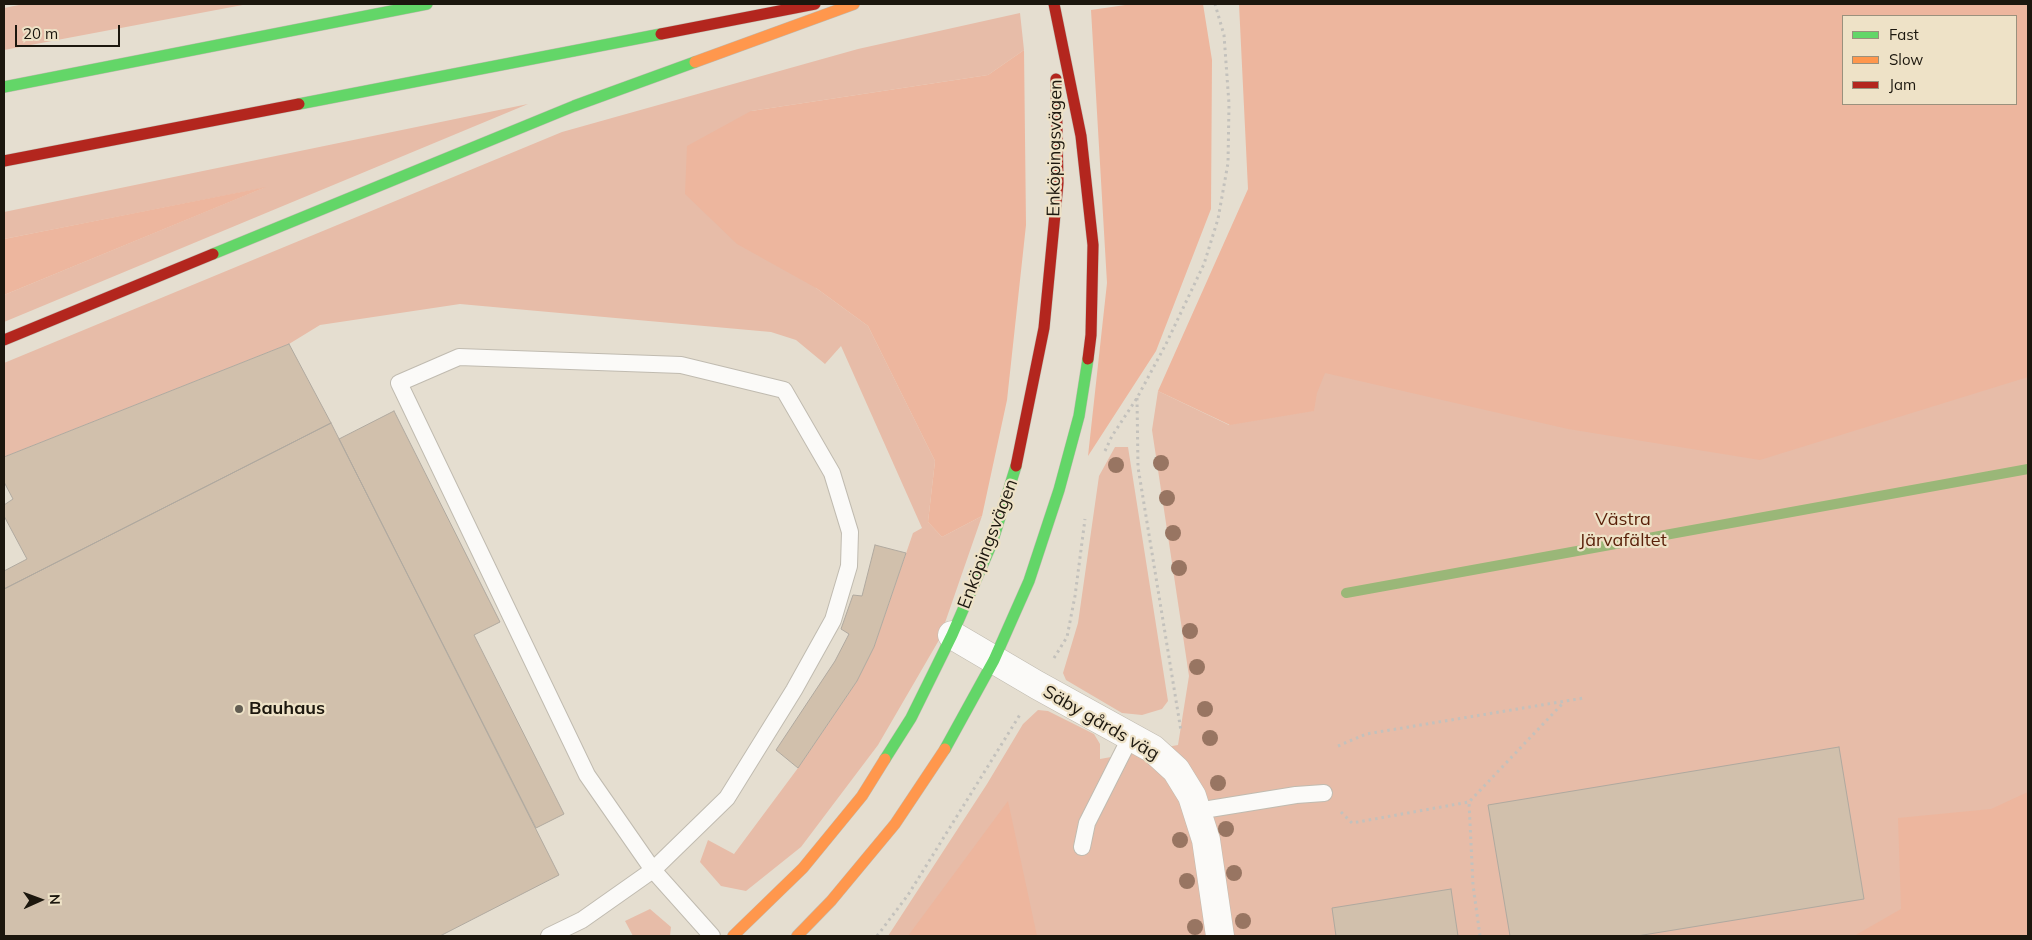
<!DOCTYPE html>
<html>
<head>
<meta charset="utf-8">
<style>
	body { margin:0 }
	#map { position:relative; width:2032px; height:940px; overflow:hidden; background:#e5ded0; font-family:Mulish,sans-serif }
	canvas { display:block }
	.frame { position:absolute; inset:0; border:5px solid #1c170e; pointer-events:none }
	.legend { position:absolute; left:1842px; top:15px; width:175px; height:90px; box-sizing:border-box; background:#eee2c7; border:1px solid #9a917d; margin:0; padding:6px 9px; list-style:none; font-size:15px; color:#1c170e }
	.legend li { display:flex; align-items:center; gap:10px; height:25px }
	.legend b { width:25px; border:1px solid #9a917d }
	.north { position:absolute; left:15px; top:875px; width:50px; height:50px; -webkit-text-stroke:4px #eee2c7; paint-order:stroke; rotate:88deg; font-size:14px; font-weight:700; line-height:20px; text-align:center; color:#1c170e }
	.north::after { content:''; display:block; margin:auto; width:18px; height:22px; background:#1c170e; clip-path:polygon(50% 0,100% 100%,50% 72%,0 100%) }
	.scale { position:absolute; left:15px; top:25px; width:105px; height:22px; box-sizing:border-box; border:2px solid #1c170e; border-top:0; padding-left:6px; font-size:15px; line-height:18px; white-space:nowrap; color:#1c170e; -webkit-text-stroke:4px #eee2c7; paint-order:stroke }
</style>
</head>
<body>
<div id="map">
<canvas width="2032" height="940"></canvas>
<div class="frame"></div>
<ul class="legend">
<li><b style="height:6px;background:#63d668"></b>Fast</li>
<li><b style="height:6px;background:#ff974d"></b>Slow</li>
<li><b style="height:6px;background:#b3261e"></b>Jam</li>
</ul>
<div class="north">N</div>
<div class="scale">20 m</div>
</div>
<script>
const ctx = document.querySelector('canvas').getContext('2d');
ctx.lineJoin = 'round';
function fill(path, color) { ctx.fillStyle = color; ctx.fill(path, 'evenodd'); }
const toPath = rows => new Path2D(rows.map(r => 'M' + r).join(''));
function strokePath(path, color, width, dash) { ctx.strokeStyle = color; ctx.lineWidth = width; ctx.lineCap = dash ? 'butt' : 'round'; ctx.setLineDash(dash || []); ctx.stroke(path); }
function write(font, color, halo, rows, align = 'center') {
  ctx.font = font + ' Mulish,sans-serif'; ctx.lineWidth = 4.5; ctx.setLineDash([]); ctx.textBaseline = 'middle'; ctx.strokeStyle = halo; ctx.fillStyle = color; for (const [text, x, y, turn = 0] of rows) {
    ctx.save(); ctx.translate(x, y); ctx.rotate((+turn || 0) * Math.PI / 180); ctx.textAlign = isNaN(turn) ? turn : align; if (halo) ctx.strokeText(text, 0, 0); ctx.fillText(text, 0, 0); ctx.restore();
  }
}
fill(toPath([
	[24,4,248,4,4,50,4,8],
	[2028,4,2028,936,888,936,987,784,1023,724,1038,710,1048,711,1094,734,1100,744,1100,759,1178,745,1189,676,1152,430,1158,391,1229,425,1509,11],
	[1843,16,2016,16,2016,104,1843,104],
	[1020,13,1024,50,988,75,751,111,816,288,868,326,935,461,928,522,942,537,982,516,939,640,878,745,801,847,746,891,721,886,700,862,708,840,734,854,798,768,857,681,874,647,913,533,922,528,841,346,825,364,796,340,771,332,460,304,320,325,289,344,4,457,4,363,562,132,858,49],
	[528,104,4,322,4,295,263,188,4,239,4,212],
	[1115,447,1128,447,1168,701,1162,709,1142,715,1122,713,1066,680,1063,673,1078,623,1099,476],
	[650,909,671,927,670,936,633,936,625,921]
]), '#e7bca8');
fill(toPath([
	[1132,4,1203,4,1212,60,1211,209,1156,351,1088,456,1107,283,1091,10],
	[1239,4,2028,4,2028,377,1760,460,1568,429,1325,373,1317,393,1314,411,1230,425,1158,391,1248,189],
	[2016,16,2016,104,1843,104,1843,16],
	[1024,50,1026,225,1007,400,982,516,942,537,928,522,935,461,868,326,816,288,737,244,685,194,687,146,751,111,988,75],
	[266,187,4,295,4,239],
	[2028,792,2028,936,1854,936,1901,909,1898,818,1991,809],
	[1008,801,1037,936,908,936]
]), '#edb69e');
strokePath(toPath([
	[1346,593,2028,469]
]), '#9ab778', 10);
const building = toPath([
	[289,344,331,423,4,589,4,571,27,559,4,516,4,505,13,499,4,482,4,457,289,344],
	[394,411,500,622,474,635,564,814,536,828,339,439,394,411],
	[331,423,559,875,440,936,4,936,4,589,331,423],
	[875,545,906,553,874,647,857,681,798,768,776,750,835,661,849,634,841,629,853,595,862,596,875,545],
	[1839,747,1864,899,1637,936,1510,936,1488,805,1839,747],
	[1451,889,1458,936,1336,936,1332,908,1451,889]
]);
fill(building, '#d1c0ac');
strokePath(building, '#b0a99f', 1);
const lane = toPath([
	[1197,811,1296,795,1324,793],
	[1082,847,1087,823,1131,736],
	[549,936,582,920,653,870,727,798,794,690,833,620,849,566,850,532,832,473,784,390,681,365,459,357,399,383,587,775,653,870,712,936]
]);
const street = toPath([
	[952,635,1037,685,1153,749,1176,770,1192,796,1206,840,1220,936]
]);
const fast = toPath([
	[4,87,427,4],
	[299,104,661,34],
	[213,254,574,106,695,62],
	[945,749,994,660,1029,581,1059,490,1079,416,1088,359],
	[885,759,911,718,952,635,992,543,1016,466]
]);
const slow = toPath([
	[695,62,854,4],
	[733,936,803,868,862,796,885,759],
	[797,936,831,901,895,824,945,749]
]);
const jam = toPath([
	[1054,4,1081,136,1093,245,1091,335,1088,359],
	[661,34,815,4],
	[4,161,299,104],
	[4,340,213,254],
	[1016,466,1044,328,1058,183,1056,79]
]);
strokePath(lane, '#c0bbb0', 18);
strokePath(street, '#c0bbb0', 29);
strokePath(fast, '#c0bbb0', 12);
strokePath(slow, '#c0bbb0', 12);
strokePath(jam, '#c0bbb0', 12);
strokePath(toPath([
	[1137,398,1138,467,1181,731],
	[1105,451,1112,436,1137,398,1166,344,1204,264,1218,219,1228,163,1229,104,1224,35,1215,4],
	[1054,658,1067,637,1075,596,1085,519],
	[1338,746,1366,734,1584,698],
	[1341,812,1352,823,1469,802],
	[877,936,908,895,1021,713],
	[1480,936,1473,885,1469,802,1564,702]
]), '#c3c1bc', 3, [2.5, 4]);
strokePath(lane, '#fbfaf8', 16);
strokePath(street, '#fbfaf8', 28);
strokePath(fast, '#63d668', 11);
strokePath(slow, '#ff974d', 11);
strokePath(jam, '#b3261e', 11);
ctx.fillStyle = '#987562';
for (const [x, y] of [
	[1161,463],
	[1116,465],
	[1167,498],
	[1173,533],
	[1179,568],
	[1190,631],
	[1197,667],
	[1205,709],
	[1210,738],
	[1218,783],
	[1226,829],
	[1180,840],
	[1234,873],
	[1187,881],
	[1243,921],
	[1195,927]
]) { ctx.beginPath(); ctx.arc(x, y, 8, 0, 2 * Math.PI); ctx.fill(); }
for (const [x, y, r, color] of [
	[239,709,5,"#625d52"]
]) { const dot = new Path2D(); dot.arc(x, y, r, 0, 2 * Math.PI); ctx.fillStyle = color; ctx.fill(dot); strokePath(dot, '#eee2c7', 2); }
write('18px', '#1c170e', '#eee2c7', [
	["Enköpingsvägen",1055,148,-89],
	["Enköpingsvägen",988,544,-69],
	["Säby gårds väg",1101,723,30]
]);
write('18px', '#591f08', '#eee2c7', [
	["Västra",1623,520],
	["Järvafältet",1623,541]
]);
write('bold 18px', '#1c170e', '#eee2c7', [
	["Bauhaus",249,709]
], 'left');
</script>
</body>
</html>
